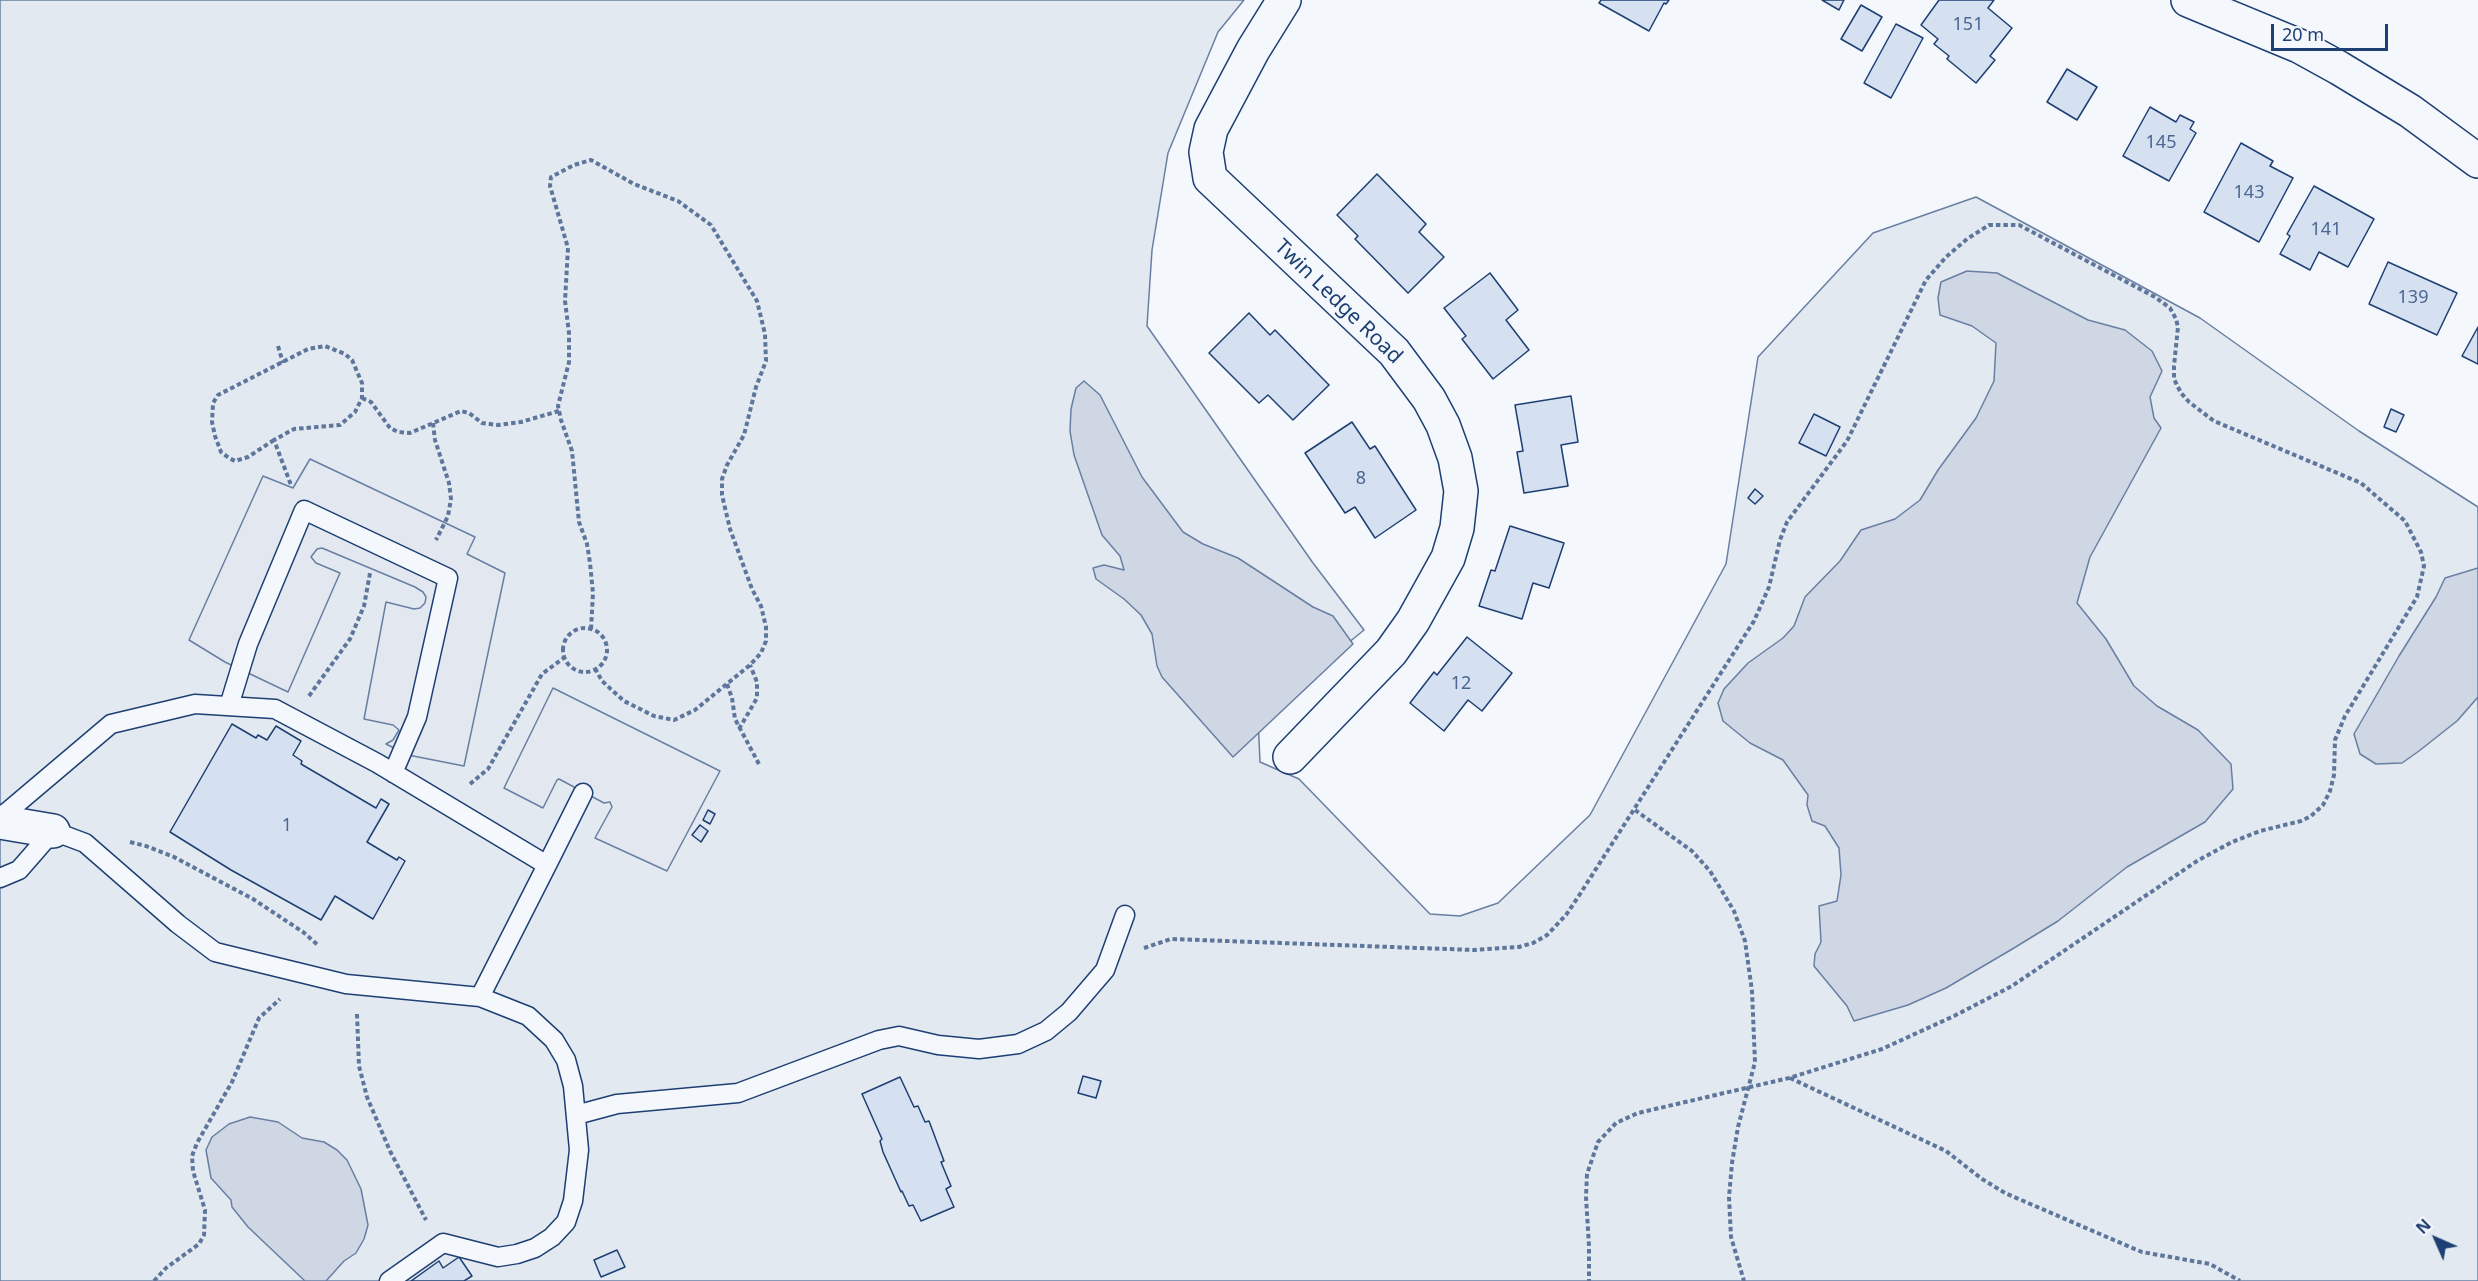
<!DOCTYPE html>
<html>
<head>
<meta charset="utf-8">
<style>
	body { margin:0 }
	#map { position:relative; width:2478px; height:1281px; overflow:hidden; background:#f4f7fb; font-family:"Noto Sans",sans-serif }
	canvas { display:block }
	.north { position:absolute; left:2406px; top:1209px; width:60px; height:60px; -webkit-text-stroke:4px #f4f7fb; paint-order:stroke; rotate:315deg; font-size:16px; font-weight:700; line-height:24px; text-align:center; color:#1d3f73 }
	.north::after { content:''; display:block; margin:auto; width:21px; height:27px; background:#1d3f73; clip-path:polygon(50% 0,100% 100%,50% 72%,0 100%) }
	.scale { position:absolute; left:2271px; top:24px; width:117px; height:27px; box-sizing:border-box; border:3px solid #1d3f73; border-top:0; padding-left:8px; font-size:18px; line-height:21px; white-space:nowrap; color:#1d3f73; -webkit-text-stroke:4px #f4f7fb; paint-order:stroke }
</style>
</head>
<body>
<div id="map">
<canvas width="2478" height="1281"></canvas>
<div class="north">N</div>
<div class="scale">20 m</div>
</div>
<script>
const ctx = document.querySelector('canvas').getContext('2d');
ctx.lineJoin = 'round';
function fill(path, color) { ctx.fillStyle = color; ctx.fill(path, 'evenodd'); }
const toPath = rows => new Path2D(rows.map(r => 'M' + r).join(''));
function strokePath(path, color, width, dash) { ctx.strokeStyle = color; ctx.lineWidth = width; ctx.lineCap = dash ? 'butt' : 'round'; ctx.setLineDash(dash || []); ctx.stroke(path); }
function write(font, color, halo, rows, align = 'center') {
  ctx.font = font + ' "Noto Sans",sans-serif'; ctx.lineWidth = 4.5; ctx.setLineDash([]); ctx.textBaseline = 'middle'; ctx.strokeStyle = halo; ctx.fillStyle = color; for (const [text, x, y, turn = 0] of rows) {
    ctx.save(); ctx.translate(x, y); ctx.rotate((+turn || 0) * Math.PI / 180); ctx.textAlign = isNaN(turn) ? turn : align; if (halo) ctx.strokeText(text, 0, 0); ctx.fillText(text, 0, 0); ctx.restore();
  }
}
const green = toPath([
	[0,0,1244,0,1218,32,1168,153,1152,250,1147,326,1313,563,1364,630,1258,717,1260,762,1299,779,1430,914,1460,916,1498,903,1590,815,1726,564,1758,357,1873,233,1976,197,2200,318,2359,431,2478,507,2478,1281,0,1281,0,0]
]);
fill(green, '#e3e9f0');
strokePath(green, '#687fa3', 1.5);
const parking = toPath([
	[310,459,475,537,467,554,505,573,464,766,408,755,386,744,393,740,399,730,393,725,364,719,386,602,414,609,420,608,425,603,426,597,423,592,415,587,322,548,317,549,311,557,316,563,340,573,288,692,225,662,189,640,263,476,293,488,310,459],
	[553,688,720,771,667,871,595,838,612,807,610,802,604,803,559,779,557,780,543,808,504,788,553,688]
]);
fill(parking, '#e3e8f0');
strokePath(parking, '#687fa3', 1.5);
const water = toPath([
	[1967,271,1997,273,2088,320,2125,330,2152,351,2162,371,2150,397,2154,418,2161,428,2090,557,2077,603,2106,639,2134,686,2157,706,2198,730,2231,764,2233,789,2205,822,2127,867,2058,921,2014,948,1946,988,1908,1005,1854,1021,1847,1006,1814,966,1815,954,1821,942,1819,906,1837,901,1841,875,1839,848,1825,826,1812,821,1807,805,1808,795,1783,760,1750,743,1723,721,1718,703,1724,689,1748,663,1783,638,1794,626,1805,597,1840,561,1861,530,1895,519,1920,500,1938,470,1976,418,1994,381,1996,343,1972,326,1940,315,1938,298,1941,282,1967,271],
	[1084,381,1100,395,1142,477,1183,532,1203,544,1238,558,1313,607,1333,616,1353,644,1233,757,1162,677,1157,666,1152,634,1141,615,1124,599,1096,579,1093,568,1104,565,1124,570,1120,556,1102,535,1074,455,1070,431,1071,409,1076,388,1084,381],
	[2478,568,2478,697,2457,721,2419,751,2402,763,2376,764,2360,754,2354,734,2399,656,2436,597,2445,578,2478,568],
	[250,1117,278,1122,302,1138,324,1142,337,1150,347,1160,361,1189,368,1225,364,1239,356,1253,344,1261,326,1281,305,1281,248,1227,232,1207,231,1200,211,1178,206,1150,212,1137,229,1124,250,1117]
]);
fill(water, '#cfd7e4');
strokePath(water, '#687fa3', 1.5);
const building = toPath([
	[1601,0,1669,0,1666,4,1664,3,1649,31,1599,3,1601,0],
	[1822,0,1844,0,1839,10,1822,0],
	[1939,0,1994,0,1988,8,2012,28,1990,56,1995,60,1976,83,1947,59,1949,56,1934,44,1938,39,1921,25,1939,0],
	[1861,5,1882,17,1862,51,1841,39,1861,5],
	[1896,24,1923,38,1891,98,1864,83,1896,24],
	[2067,69,2097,87,2077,120,2047,102,2067,69],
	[2150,107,2176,122,2180,115,2194,122,2190,129,2196,133,2169,181,2123,156,2150,107],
	[2241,143,2273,161,2270,166,2293,178,2259,242,2204,212,2241,143],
	[1377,174,1426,224,1419,232,1444,257,1408,293,1355,239,1358,236,1337,215,1377,174],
	[2314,186,2374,219,2348,267,2319,252,2310,270,2280,254,2290,236,2287,234,2314,186],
	[2388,262,2457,293,2437,335,2369,304,2388,262],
	[1490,273,1518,310,1506,320,1529,350,1493,379,1462,339,1466,336,1444,308,1490,273],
	[1249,313,1270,335,1275,330,1329,385,1293,420,1268,395,1259,403,1209,353,1249,313],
	[2478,327,2478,364,2462,356,2478,327],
	[1571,396,1578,442,1561,445,1568,486,1524,493,1517,452,1523,451,1515,405,1571,396],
	[2391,409,2404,415,2396,432,2384,427,2391,409],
	[1814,414,1840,427,1826,456,1799,443,1814,414],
	[1352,422,1370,449,1375,446,1416,510,1375,538,1355,507,1345,513,1305,453,1352,422],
	[1755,489,1763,496,1755,504,1748,498,1755,489],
	[1510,526,1564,543,1549,588,1533,583,1522,619,1479,606,1491,570,1495,571,1510,526],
	[1467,637,1512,673,1482,711,1468,700,1444,731,1410,703,1434,672,1437,675,1467,637],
	[232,724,256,738,258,735,267,740,276,726,301,741,293,755,302,761,301,764,376,808,381,799,389,804,367,842,397,860,399,857,405,861,373,919,335,896,321,920,231,870,170,832,232,724],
	[708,810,715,814,710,824,703,820,708,810],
	[700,825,708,831,701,842,692,835,700,825],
	[1083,1076,1101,1081,1096,1098,1078,1093,1083,1076],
	[900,1077,914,1107,918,1106,925,1122,929,1121,944,1161,941,1162,951,1186,946,1189,954,1207,921,1221,913,1205,909,1206,902,1191,901,1192,883,1152,880,1141,882,1139,862,1094,900,1077],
	[617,1250,625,1267,601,1277,594,1260,617,1250],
	[459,1257,472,1276,464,1281,411,1281,439,1261,443,1268,459,1257]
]);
fill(building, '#d5e0f0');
strokePath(building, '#1d3f73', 1.5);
const lane = toPath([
	[229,706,248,644,304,510,448,578,417,717,393,773],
	[0,818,111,724,195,704,275,709,377,763,547,865,583,793],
	[0,878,19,870,53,831,85,843,178,924,215,952,346,984,480,997,528,1016,554,1040,566,1060,573,1086,579,1150,573,1201,566,1222,552,1237,535,1248,517,1254,498,1257,443,1243,389,1281],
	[480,997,547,865],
	[576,1115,617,1104,738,1093,879,1040,899,1036,938,1045,979,1049,1018,1044,1046,1031,1069,1012,1105,970,1125,915]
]);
const street = toPath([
	[1284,0,1253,50,1211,129,1206,152,1210,178,1394,352,1429,399,1443,425,1455,458,1461,491,1457,528,1448,558,1413,621,1391,652,1290,757],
	[0,822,53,831]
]);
const secondary = toPath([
	[2188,0,2299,46,2339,68,2410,111,2478,161]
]);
strokePath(lane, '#1d3f73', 21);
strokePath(street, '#1d3f73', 36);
strokePath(secondary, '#1d3f73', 36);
strokePath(toPath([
	[278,346,283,363],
	[362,398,371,402,390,428,398,432,410,433,461,411,469,413,482,423,498,425,521,422,559,411],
	[433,423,435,440,449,483,451,499,448,516,436,540],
	[274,440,248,457,235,461,229,458,221,452,215,436,212,422,213,403,218,395,308,349,325,346,345,354,352,360,362,383,362,398,355,412,340,425,294,429,274,440,291,485],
	'563 650a22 22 0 1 1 44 0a22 22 0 1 1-44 0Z',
	[591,629,593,593,590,563,587,544,579,522,572,451,561,420,558,406,569,362,569,333,565,301,568,248,550,186,551,177,574,165,591,160,634,184,678,201,711,225,757,301,765,334,766,361,756,387,744,435,727,465,722,479,722,495,730,529,752,589,761,606,766,627,766,641,761,653,750,665,695,710,674,720,654,716,624,701,602,681,596,670],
	[727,684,732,698,735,719,760,766],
	[309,696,350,639,364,606,370,573],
	[739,729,757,698,757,682,750,665],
	[470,784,488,769,542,674,565,657],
	[1635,810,1692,851,1710,871,1734,911,1745,941,1752,991,1755,1062,1738,1127,1732,1163,1729,1197,1731,1237,1744,1281],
	[130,842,146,846,174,857,253,899,303,932,319,946],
	[1144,948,1171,939,1474,950,1519,947,1533,943,1547,935,1566,915,1580,894,1754,621,1769,587,1780,540,1787,522,1847,441,1926,280,1946,257,1967,239,1989,225,2019,225,2155,297,2170,308,2176,319,2178,327,2174,366,2174,379,2181,393,2189,402,2214,421,2361,483,2405,521,2421,552,2424,566,2417,597,2345,716,2335,740,2334,775,2330,791,2323,805,2311,816,2301,821,2260,831,2232,842,2197,861,2012,986,1954,1016,1882,1049,1789,1078,1638,1113,1616,1123,1598,1142,1587,1174,1586,1197,1589,1246,1589,1281],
	[357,1014,359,1066,367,1097,390,1151,426,1220],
	[1790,1078,1946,1151,1982,1179,2005,1193,2130,1247,2142,1252,2210,1264,2240,1281],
	[154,1281,166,1268,199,1244,204,1235,205,1210,193,1171,192,1156,197,1143,232,1082,259,1018,280,999]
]), '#5e769c', 4, [4.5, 3]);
strokePath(lane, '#f4f7fb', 18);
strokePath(street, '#f4f7fb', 33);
strokePath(secondary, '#f4f7fb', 33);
write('18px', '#4b6792', null, [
	["151",1968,25],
	["145",2161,143],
	["143",2249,193],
	["141",2326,230],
	["139",2413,298],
	["8",1361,479],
	["12",1461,684],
	["1",287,826]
]);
write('21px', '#1d3f73', '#f4f7fb', [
	["Twin Ledge Road",1338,302,44]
]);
</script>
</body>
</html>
